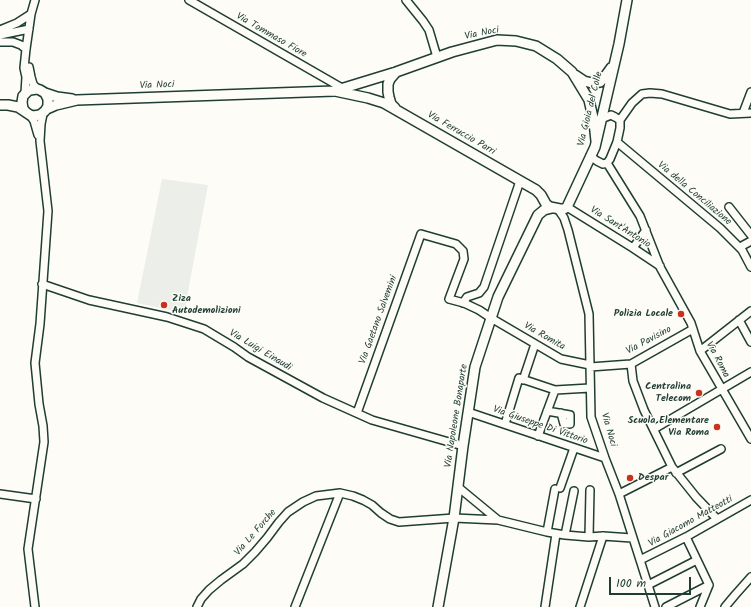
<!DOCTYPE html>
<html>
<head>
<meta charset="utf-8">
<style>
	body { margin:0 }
	#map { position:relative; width:751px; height:607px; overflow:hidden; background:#fdfcf7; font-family:Kalam,sans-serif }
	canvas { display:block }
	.scale { position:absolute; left:609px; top:577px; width:82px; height:18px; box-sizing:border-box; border:2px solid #1f3d34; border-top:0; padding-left:5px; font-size:12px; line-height:14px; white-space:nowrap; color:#1f3d34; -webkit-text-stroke:3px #fdfcf7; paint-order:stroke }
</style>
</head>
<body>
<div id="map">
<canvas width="751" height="607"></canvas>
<div class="scale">100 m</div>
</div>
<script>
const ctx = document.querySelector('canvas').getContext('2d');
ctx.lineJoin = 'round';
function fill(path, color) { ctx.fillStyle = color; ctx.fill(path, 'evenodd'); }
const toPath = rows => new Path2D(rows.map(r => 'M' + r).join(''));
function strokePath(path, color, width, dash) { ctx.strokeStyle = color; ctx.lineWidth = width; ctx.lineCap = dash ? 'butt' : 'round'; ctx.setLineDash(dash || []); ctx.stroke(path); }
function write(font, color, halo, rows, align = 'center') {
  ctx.font = font + ' Kalam,sans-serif'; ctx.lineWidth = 3; ctx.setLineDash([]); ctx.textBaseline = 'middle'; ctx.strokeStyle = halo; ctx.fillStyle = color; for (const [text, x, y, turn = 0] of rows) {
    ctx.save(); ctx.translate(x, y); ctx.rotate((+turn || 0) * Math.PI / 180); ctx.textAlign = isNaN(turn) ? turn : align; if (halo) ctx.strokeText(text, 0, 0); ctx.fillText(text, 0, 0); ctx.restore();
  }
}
fill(toPath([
	[162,179,208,185,184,313,137,303]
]), '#eceee9');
const minor = toPath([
	[189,0,342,88],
	[406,0,423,21,429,30,437,57],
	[0,30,17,23,31,14],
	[0,35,29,29],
	[0,42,13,42,21,45,26,49],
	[29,67,31,77,33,84,37,89],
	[25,93,26,77,24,68,26,49,31,14,35,0],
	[743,113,751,92],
	[30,115,34,121,38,135],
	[620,120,632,103,642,94,650,93,662,94,730,114,751,113],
	[617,142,720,228,742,250,751,267],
	[590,156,597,161,603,164,607,163,610,159,617,142,620,128,620,120,615,117,611,115,601,119],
	[607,163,640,216,660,267,691,323,700,351,751,439],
	[567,207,633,248,660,266],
	[729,207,751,235],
	[558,209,564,218,568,230,589,314,591,417,605,458,619,494,655,607],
	[740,247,751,241],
	[633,248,646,230],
	[42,284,89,300,167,317,204,329,234,347,248,357,323,398,372,420,463,446],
	[463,303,467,297,479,293,484,287,520,181],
	[739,320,751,342],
	[700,351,751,311],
	[631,364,633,381,644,410,672,467,696,497,717,519],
	[590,367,631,364,693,329],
	[523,380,535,344],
	[547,411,570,415,570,424,564,424,561,413],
	[468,412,605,458],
	[357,413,421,234,456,244,463,251,464,259,449,299,464,303,479,310,491,318,561,359,590,365],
	[505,424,519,378,555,390,590,388],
	[654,429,751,372],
	[538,436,555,390],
	[676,473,721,449],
	[560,488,574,448],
	[0,494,36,499],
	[619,494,672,467],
	[498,520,547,532,565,535,589,537,603,536,632,538],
	[547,532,555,489],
	[565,535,574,491],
	[589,537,590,490],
	[686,537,709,585],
	[640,560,686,537,751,500],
	[648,585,697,560],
	[35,607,28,549,44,442,43,426,39,404,35,363,40,324,48,211,40,141,41,124,43,114],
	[197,607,201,599,209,590,221,580,243,564,255,552,267,538,279,522,288,512,303,502,316,496,340,493,353,496,363,500,372,505,381,513,390,519,399,522,454,518,498,520,458,487],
	[295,607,340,493],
	[545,607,556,534],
	[580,607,603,536],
	[666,607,709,585],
	[700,607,709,585],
	[725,607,735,595,751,577]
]);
const major = toPath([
	[575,75,584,81,592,83,600,82,606,75,611,68],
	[335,91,368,98,384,103,536,190,541,195,546,204,550,207,560,209,564,209,567,207,595,147,619,44,627,0],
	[45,93,57,97,72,99],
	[0,105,8,105,18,107,30,115,33,116,40,115,45,111,48,106,48,99,45,93,40,90,37,89,30,90,28,91,23,96,22,102,23,109,25,111],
	[395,108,391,104,389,97,388,92,388,84,390,79,396,72],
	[47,109,56,105,77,100,334,91,396,72,452,52,497,40,516,41,536,46,557,59,572,72,589,100,594,122,596,141],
	[438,607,454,518,463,446,475,367,498,297,538,215,544,210,552,208]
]);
strokePath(minor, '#1f3d34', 10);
strokePath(major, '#1f3d34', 12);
strokePath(minor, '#fdfcf7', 7);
strokePath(major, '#fdfcf7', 9);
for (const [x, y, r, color] of [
	[164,305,4,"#c8321e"],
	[681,314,4,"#c8321e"],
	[699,393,4,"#c8321e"],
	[717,427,4,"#c8321e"],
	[630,478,4,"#c8321e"]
]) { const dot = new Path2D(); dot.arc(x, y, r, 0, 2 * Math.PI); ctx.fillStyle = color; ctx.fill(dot); strokePath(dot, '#fdfcf7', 1.5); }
write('10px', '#1f3d34', '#fdfcf7', [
	["Via Noci",482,34,-11],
	["Via Tommaso Fiore",271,36,30],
	["Via Noci",157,86,-2],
	["Via Gioia del Colle",591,109,-76],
	["Via Ferruccio Parri",461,134,30],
	["Via della Conciliazione",694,194,40],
	["Via Sant'Antonio",620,228,32],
	["Via Gaetano Salvemini",379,320,-70],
	["Via Romita",544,337,30],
	["Via Pavisino",649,341,-28],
	["Via Luigi Einaudi",260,351,31],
	["Via Roma",717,360,62],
	["Via Napoleone Bonaparte",457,416,-81],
	["Via Giuseppe Di Vittorio",540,426,19],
	["Via Noci",608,430,74],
	["Via Giacomo Matteotti",691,522,-29],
	["Via Le Forche",256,533,-49]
]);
write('bold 10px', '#1f3d34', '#fdfcf7', [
	["Ziza",172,299,"left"],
	["Autodemolizioni",172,311,"left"],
	["Polizia Locale",673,314],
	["Centralina",691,387],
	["Telecom",691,399],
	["Scuola Elementare",709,421],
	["Via Roma",709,433],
	["Despar",638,478,"left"]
], 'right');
</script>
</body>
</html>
